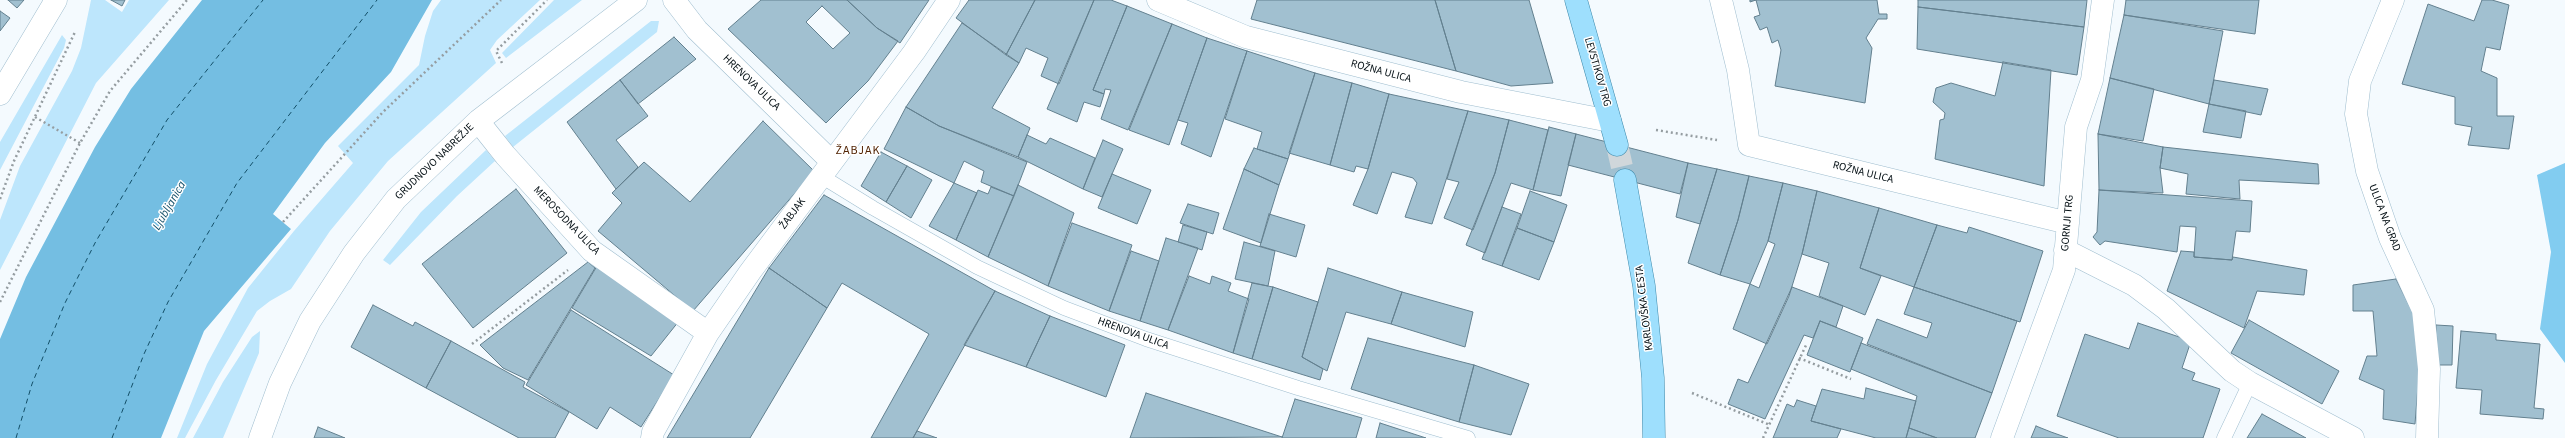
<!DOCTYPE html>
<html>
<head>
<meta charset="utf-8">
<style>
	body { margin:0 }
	canvas { display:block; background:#f4fafe }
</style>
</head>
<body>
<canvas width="2565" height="438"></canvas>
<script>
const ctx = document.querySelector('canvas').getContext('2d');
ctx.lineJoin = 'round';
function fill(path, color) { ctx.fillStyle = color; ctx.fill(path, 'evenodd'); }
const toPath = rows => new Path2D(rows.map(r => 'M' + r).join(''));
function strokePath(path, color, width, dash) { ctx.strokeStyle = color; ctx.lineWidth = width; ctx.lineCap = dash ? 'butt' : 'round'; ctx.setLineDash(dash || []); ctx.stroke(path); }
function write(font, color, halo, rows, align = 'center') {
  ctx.font = font + ' "Source Sans 3",sans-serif'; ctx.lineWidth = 3; ctx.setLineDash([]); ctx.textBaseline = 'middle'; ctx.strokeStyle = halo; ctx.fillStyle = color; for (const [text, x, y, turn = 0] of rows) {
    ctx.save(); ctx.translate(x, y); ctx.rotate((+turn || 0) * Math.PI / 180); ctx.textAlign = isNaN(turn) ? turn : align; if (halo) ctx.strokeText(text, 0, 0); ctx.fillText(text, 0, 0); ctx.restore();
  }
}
fill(toPath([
	[91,0,105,0,122,12,129,0,169,0,96,83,0,270,0,220,20,166,72,71,81,48],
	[441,0,540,0,497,40,490,50,496,63,388,161,330,231,291,289,270,301,257,311,216,380,185,438,177,438,207,364,248,288,294,231,353,163,338,146,419,65,425,36,433,11],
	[554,0,582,0,506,58,502,53],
	[651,21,659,21,657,32,513,147,505,136],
	[62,35,66,40,64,48,0,170,0,142],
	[486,150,495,161,457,196,390,265,383,260,421,212],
	[260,331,259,353,223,438,193,438,223,382,252,337]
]), '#bde6fc');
fill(toPath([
	[2565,163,2565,363,2540,329,2551,252,2537,175]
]), '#82ccf0');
fill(toPath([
	[202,0,432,0,391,72,325,143,273,214,291,229,204,331,161,438,0,438,0,339,26,277,95,147,131,89]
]), '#74bee2');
strokePath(toPath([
	[16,438,32,384,65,303,95,243,167,120,263,0],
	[112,438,144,354,168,302,237,183,377,0]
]), '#134f68', 1, [5, 4]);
const building = toPath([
	[8,0,24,0,17,8,8,0],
	[111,0,125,0,122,6,111,0],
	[761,0,847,0,877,28,898,41,868,81,826,123,728,29,761,0],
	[822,6,850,33,833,49,806,22,822,6],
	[847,0,929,0,900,43,877,28,847,0],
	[969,0,1035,0,1006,55,956,18,969,0],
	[1035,0,1094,0,1059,84,1041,76,1048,58,1026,48,1019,63,1006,55,1035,0],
	[1094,0,1111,0,1127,6,1093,90,1104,94,1100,107,1084,102,1077,122,1047,109,1094,0],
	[1257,0,1435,0,1456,71,1251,19,1257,0],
	[1435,0,1529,0,1553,83,1511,86,1456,71,1435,0],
	[1750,0,1877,0,1879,14,1887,14,1887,19,1878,19,1866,38,1872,48,1865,103,1775,86,1781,50,1778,40,1772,43,1767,27,1760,30,1754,17,1760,15,1756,0,1750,2,1750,0],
	[1918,0,2087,0,2084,27,1918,7,1918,0],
	[2126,0,2259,0,2255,34,2124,15,2126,0],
	[2482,0,2492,0,2509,5,2500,50,2486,47,2481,71,2497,78,2497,116,2514,116,2509,149,2468,145,2472,127,2455,124,2455,97,2402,84,2428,4,2474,21,2482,0],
	[1127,6,1172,24,1128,130,1101,119,1111,90,1105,89,1104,94,1093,90,1127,6],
	[1918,7,2084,27,2077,75,1917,49,1918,7],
	[0,11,10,18,0,31,0,11],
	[2124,15,2223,31,2209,104,2110,78,2124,15],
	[962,23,1019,63,992,108,1030,128,1018,157,939,126,906,107,962,23],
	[1172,24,1207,38,1169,145,1129,130,1172,24],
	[674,37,696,59,638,104,620,80,674,37],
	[1207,38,1247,51,1211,157,1181,144,1188,123,1178,120,1207,38],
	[1247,51,1315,73,1288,159,1257,149,1262,132,1225,119,1247,51],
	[2003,62,2051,70,2044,186,1935,159,1940,120,1944,119,1945,113,1933,102,1936,88,1951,83,1995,96,2003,62],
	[1315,73,1352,83,1330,165,1289,153,1315,73],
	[2110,78,2154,89,2143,141,2098,134,2110,78],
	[620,80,648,116,616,140,638,167,616,189,567,122,620,80],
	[2214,80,2268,89,2261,115,2209,104,2214,80],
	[1352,83,1389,94,1368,169,1356,166,1354,172,1330,165,1352,83],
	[1389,94,1468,111,1432,224,1405,217,1417,183,1413,178,1392,172,1377,214,1353,205,1368,169,1389,94],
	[2209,104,2246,111,2241,138,2203,132,2209,104],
	[906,107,939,126,1027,162,1014,196,981,182,984,171,964,161,954,183,884,149,906,107],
	[1468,111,1509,120,1495,173,1473,230,1444,218,1459,182,1447,179,1468,111],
	[1509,120,1548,130,1533,190,1511,183,1485,253,1466,245,1495,173,1509,120],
	[763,121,814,171,693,311,598,231,622,203,612,193,644,162,690,202,763,121],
	[1549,127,1576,134,1561,196,1533,190,1549,127],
	[1576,134,1688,163,1680,194,1568,165,1576,134],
	[2098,134,2163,147,2160,168,2163,193,2099,190,2098,134],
	[1027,135,1046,144,1050,138,1095,158,1083,189,1018,157,1027,135],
	[1103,140,1123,149,1102,197,1083,189,1103,140],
	[2163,147,2318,164,2319,184,2239,180,2240,199,2186,194,2188,174,2160,168,2163,147],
	[1254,148,1288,159,1279,185,1244,169,1254,148],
	[881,152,907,166,886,202,861,186,881,152],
	[1688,163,1717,169,1700,224,1676,217,1688,163],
	[907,166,932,180,911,218,886,202,907,166],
	[1244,169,1279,185,1261,243,1223,229,1244,169],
	[1717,169,1749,176,1738,220,1720,275,1688,263,1717,169],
	[1112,174,1151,190,1137,224,1098,208,1112,174],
	[1749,176,1783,183,1768,241,1750,284,1720,275,1738,220,1749,176],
	[954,183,977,193,956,240,929,226,954,183],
	[1783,183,1817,191,1802,254,1789,296,1767,344,1733,329,1750,284,1759,288,1775,244,1768,241,1783,183],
	[1018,185,1074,213,1048,286,988,257,1018,185],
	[991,187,1014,196,988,257,956,240,978,190,988,194,991,187],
	[516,189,567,253,473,328,422,264,516,189],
	[2099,190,2252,201,2250,232,2236,231,2232,260,2194,257,2196,227,2180,226,2177,252,2105,241,2100,245,2093,237,2097,232,2099,190],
	[1530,191,1567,205,1554,242,1517,228,1530,191],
	[1817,191,1879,208,1860,268,1881,276,1865,315,1819,296,1829,263,1802,254,1817,191],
	[824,195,995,291,913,438,871,438,929,334,842,283,827,308,769,268,824,195],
	[1188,204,1219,213,1213,234,1180,223,1188,204],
	[1502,207,1521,214,1502,266,1482,259,1502,207],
	[1879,208,1937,225,1914,287,1860,268,1879,208],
	[1269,214,1305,225,1296,257,1260,246,1269,214],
	[1072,223,1132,245,1109,311,1048,286,1072,223],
	[1183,225,1207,232,1202,250,1178,242,1183,225],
	[1937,225,1967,233,1969,227,2043,251,2020,322,1914,287,1937,225],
	[1517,228,1554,242,1539,280,1502,266,1517,228],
	[1166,238,1198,248,1168,330,1140,321,1166,238],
	[1244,242,1275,251,1268,286,1235,279,1244,242],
	[1131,251,1159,261,1140,321,1109,311,1131,251],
	[2181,251,2194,252,2194,257,2232,260,2233,257,2307,270,2304,295,2257,291,2244,328,2167,291,2181,251],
	[588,262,595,268,528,380,503,368,480,345,588,262],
	[597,266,679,321,651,356,572,308,597,266],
	[769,268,827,308,750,438,667,438,769,268],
	[1328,268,1402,292,1391,324,1346,312,1327,371,1302,357,1328,268],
	[1189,276,1210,284,1212,276,1231,283,1228,291,1249,299,1233,353,1168,330,1189,276],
	[2396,279,2413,313,2419,373,2415,424,2383,419,2384,390,2359,379,2367,356,2377,356,2373,311,2353,311,2353,285,2396,279],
	[1252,283,1273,287,1252,359,1233,353,1252,283],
	[1273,287,1318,302,1302,357,1323,369,1320,380,1252,359,1273,287],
	[1792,287,1843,306,1836,327,1820,321,1813,338,1804,335,1765,419,1728,404,1738,379,1748,383,1792,287],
	[1914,287,2017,321,1992,393,1867,344,1877,319,1927,338,1932,323,1904,314,1914,287],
	[995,291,1050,316,1026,367,964,345,995,291],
	[1402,292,1473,312,1465,347,1391,324,1402,292],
	[373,305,413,326,415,322,451,341,426,388,351,347,373,305],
	[571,310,674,375,641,427,610,407,597,429,526,385,571,310],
	[1050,316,1125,345,1106,397,1026,367,1050,316],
	[2249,320,2339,371,2322,404,2231,353,2249,320],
	[1820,321,1863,338,1850,372,1807,355,1820,321],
	[2138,323,2191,341,2182,368,2195,373,2192,380,2220,389,2203,438,2119,438,2057,416,2085,334,2129,349,2138,323],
	[2436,325,2453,326,2452,365,2438,365,2436,325],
	[2461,331,2496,334,2496,340,2540,344,2534,408,2544,409,2543,419,2480,414,2482,390,2456,388,2461,331],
	[1368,338,1474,365,1459,422,1351,389,1368,338],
	[451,341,525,382,523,387,569,412,555,438,519,438,426,388,451,341],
	[1861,343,1992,393,1975,438,1937,438,1909,428,1917,396,1851,369,1861,343],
	[1474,365,1529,384,1511,435,1459,422,1474,365],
	[1866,388,1916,401,1906,438,1876,438,1811,421,1822,389,1864,399,1866,388],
	[1146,393,1282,437,1130,438,1146,393],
	[1295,399,1362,418,1356,438,1282,438,1295,399],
	[1797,400,1816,406,1811,421,1841,429,1837,438,1773,438,1787,404,1794,407,1797,400],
	[2262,414,2306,438,2247,438,2262,414],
	[1380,423,1426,438,1376,438,1380,423],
	[2036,426,2051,432,2068,438,2031,438,2036,426],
	[318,427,345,438,314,438,318,427],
	[1909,428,1937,438,1906,438,1909,428],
	[917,431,937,438,913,438,917,431]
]);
fill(building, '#a1c0d0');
strokePath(building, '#63808f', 1);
strokePath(toPath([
	[1617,145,1625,180]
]), '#d0d7db', 22, [22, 11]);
const lane = toPath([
	[821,176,873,208,977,267,1064,308,1146,339,1298,388,1468,438],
	[2224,438,2250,383]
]);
const street = toPath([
	[674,0,697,30,832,162],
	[1158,0,1246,37,1461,92,1610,121],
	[1721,0,1738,70,1749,145,2068,223],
	[2393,0,2360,81,2356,114,2367,171,2390,238,2423,310,2429,369,2427,438],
	[0,94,56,0],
	[478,121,505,155,592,251,708,333],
	[2065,250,2134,285,2166,309,2232,371,2250,383,2353,438],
	[260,438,280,383,310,321,354,253,396,199,478,121,636,0],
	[652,438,653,432,708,333,750,272,914,52,949,0],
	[2002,438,2064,270,2076,127,2092,80,2103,0]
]);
const primary = toPath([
	[1576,0,1617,145],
	[1625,180,1644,286,1653,378,1654,438]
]);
strokePath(lane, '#a0becf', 15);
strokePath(street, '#a0becf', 23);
strokePath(primary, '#3e89aa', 23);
strokePath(toPath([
	[502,63,496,51,547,0],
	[35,117,80,143],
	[1656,130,1717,140],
	[0,199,14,161,75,32],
	[283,222,383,112,501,0],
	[0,302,80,143,110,91,187,0],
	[472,344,568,270],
	[1799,358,1851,379],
	[1692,393,1770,425],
	[1763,438,1807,343]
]), '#959da1', 2.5, [2, 3]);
strokePath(lane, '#fff', 14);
strokePath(street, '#fff', 22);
strokePath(primary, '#9edffd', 22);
write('11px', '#040f14', '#fff', [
	["ROŽNA ULICA",1381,72,15],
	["LEVSTIKOV TRG",1597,72,74],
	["HRENOVA ULICA",751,83,44],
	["GRUDNOVO NABREŽJE",435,162,-44],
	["ROŽNA ULICA",1863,173,14],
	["ŽABJAK",793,214,-53],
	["ULICA NA GRAD",2384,218,69],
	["MEROSODNA ULICA",566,221,46],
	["GORNJI TRG",2068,223,-85],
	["KARLOVŠKA CESTA",1645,308,-97],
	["HRENOVA ULICA",1133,334,20]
]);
ctx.letterSpacing = '1px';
write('12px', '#532505', '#fff', [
	["ŽABJAK",858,151]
]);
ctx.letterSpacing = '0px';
write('italic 12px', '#134f68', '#fff', [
	["Ljubljanica",170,206,-60]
]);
</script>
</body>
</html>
